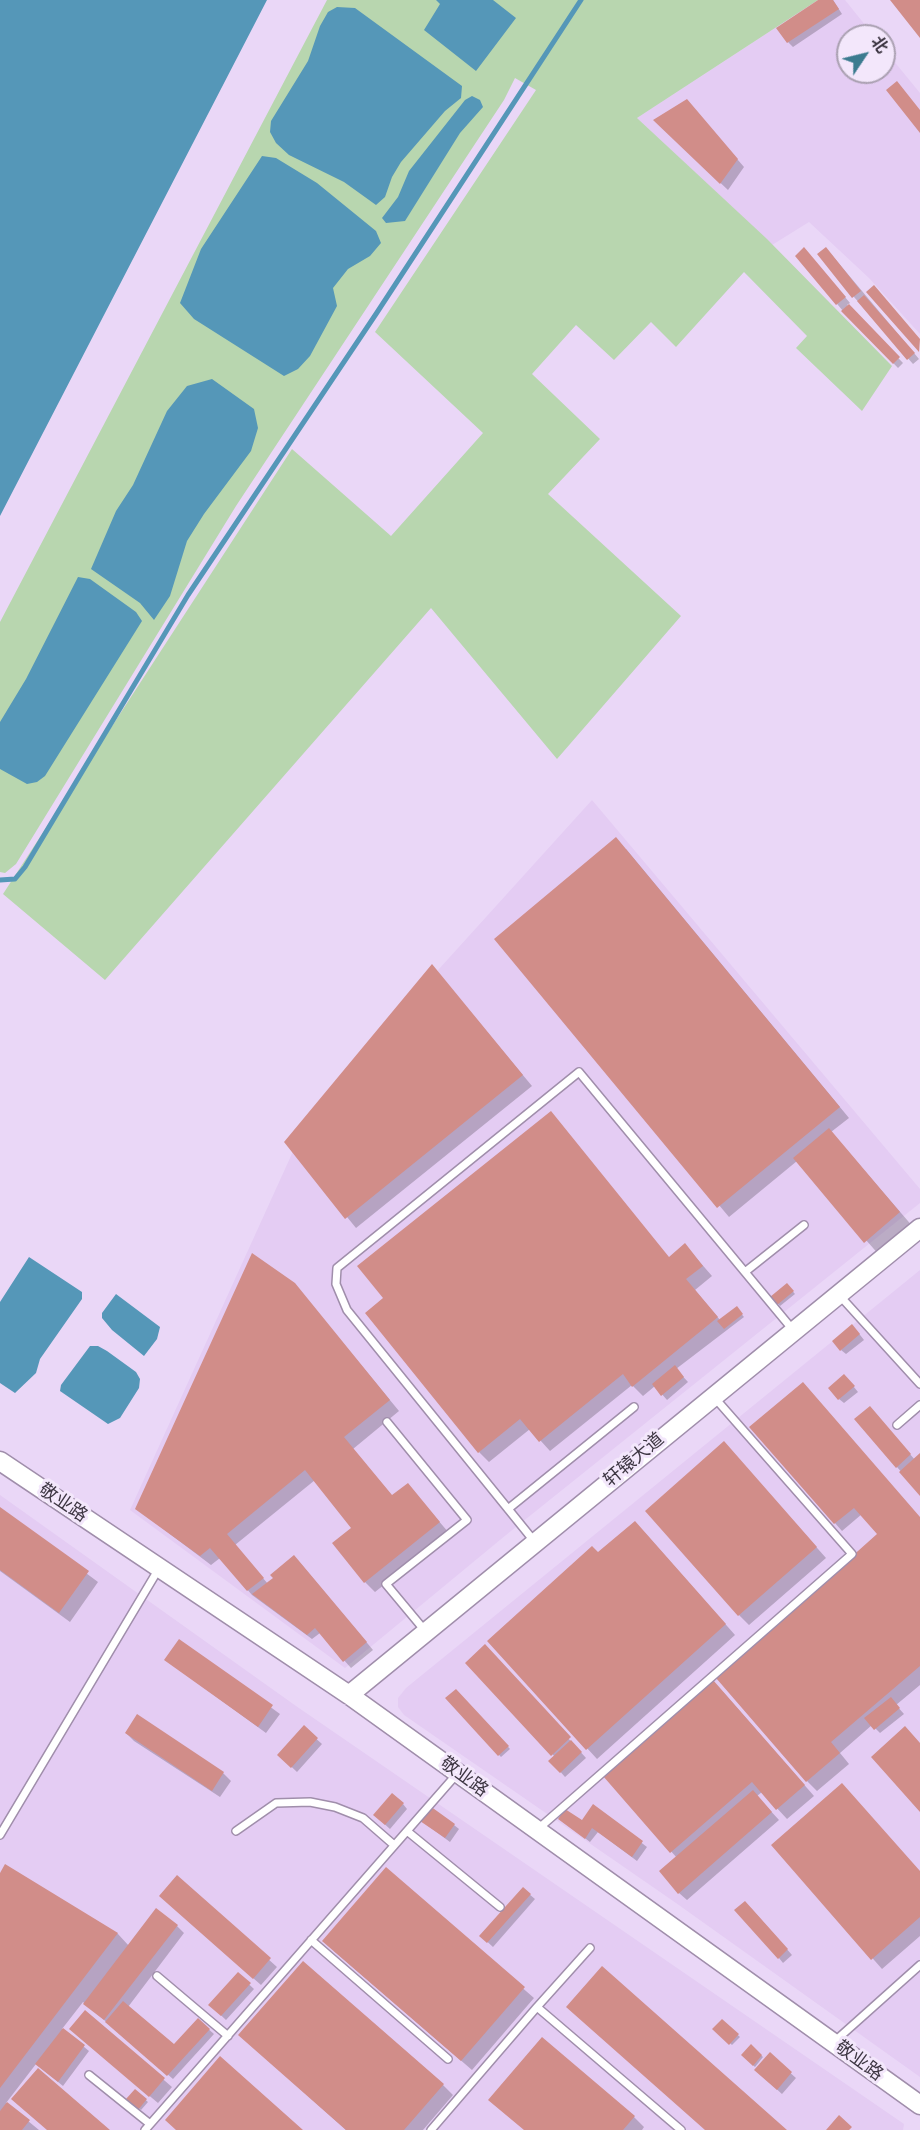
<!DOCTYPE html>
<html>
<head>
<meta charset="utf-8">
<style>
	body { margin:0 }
	#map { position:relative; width:920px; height:2130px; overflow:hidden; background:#ead7f7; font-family:Karla,"Noto Sans SC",sans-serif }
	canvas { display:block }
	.north { position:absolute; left:836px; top:24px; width:60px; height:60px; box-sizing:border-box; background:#f3e7fb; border:2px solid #aaa0b1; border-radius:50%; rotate:55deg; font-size:16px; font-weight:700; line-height:24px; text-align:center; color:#3d3642 }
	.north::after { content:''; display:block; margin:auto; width:21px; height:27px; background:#3b7b8f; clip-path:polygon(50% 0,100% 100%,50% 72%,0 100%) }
</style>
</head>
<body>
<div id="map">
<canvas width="920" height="2130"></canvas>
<div class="north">北</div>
</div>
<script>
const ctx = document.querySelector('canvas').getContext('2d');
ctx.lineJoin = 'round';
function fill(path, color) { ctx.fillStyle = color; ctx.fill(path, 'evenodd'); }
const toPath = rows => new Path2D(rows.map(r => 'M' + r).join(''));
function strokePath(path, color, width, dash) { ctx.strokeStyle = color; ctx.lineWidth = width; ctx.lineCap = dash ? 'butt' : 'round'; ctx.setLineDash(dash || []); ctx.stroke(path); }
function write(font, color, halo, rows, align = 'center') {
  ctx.font = font + ' Karla,"Noto Sans SC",sans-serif'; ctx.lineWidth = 6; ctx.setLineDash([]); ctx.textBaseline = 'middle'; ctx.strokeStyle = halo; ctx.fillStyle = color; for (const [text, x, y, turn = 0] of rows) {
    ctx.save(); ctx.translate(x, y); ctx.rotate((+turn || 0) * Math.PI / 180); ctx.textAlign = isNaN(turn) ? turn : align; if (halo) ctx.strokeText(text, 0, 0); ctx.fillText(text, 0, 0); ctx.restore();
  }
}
fill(toPath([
	[818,0,845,0,874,36,848,36,848,72,884,72,884,49,920,93,920,334,869,278,809,222,772,245,637,118],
	[592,800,920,1189,920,1203,506,1535,345,1668,130,1510,300,1136,439,969],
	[920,1270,920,2077,676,1903,404,1715,398,1707,398,1698,406,1688],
	[0,1495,296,1706,904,2124,903,2130,0,2130]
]), '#e4ccf3');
fill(toPath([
	[327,0,818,0,637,118,767,239,892,366,862,411,796,348,807,336,744,272,676,347,651,322,614,360,576,325,532,374,600,439,548,494,681,616,557,759,431,608,105,980,3,894,292,449,391,536,483,433,375,332,536,90,515,78,504,100,236,506,16,864,5,873,0,872,0,622]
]), '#b8d6af');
fill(toPath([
	[0,0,267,0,0,516],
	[436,0,493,0,516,18,476,71,424,30,440,4],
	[337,7,355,8,462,86,461,98,445,111,401,162,392,177,385,197,376,205,344,182,289,155,276,143,270,132,271,121,308,61,320,26,328,12],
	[472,96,480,100,483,107,460,133,405,221,386,223,382,218,398,197,409,171,465,100],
	[262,156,276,158,317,183,376,231,381,243,370,256,348,269,333,288,337,306,310,356,298,369,284,376,194,319,180,303,201,249],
	[212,379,254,409,258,428,251,451,204,514,187,541,170,596,154,620,140,603,91,569,116,511,133,485,167,411,187,386],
	[78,577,90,579,136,612,142,621,45,776,37,782,27,784,0,769,0,722,26,679],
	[29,1257,82,1292,82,1299,40,1359,36,1373,15,1393,0,1383,0,1302],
	[116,1294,160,1327,157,1339,144,1356,112,1330,102,1318,102,1313],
	[90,1346,98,1346,107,1351,136,1372,140,1379,139,1388,120,1418,108,1424,60,1391,61,1385]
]), '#5597b8');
fill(toPath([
	[821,0,833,0,842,14,793,47,788,42],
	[884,64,890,71,879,79,873,72,884,72],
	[694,109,744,167,728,190,655,121],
	[809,254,850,303,847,305,903,363,898,368,843,311,797,256],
	[831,254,919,359,913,364,854,297],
	[626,849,849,1118,831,1132,914,1228,880,1256,797,1161,729,1217,496,939],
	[432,966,532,1086,356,1228,286,1142],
	[685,1245,712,1276,695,1290,720,1320,736,1308,744,1317,676,1369,688,1382,667,1400,655,1386,643,1396,632,1385,550,1451,530,1429,489,1462,479,1452],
	[294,1284,399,1411,353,1449,393,1497,408,1485,449,1533,375,1592,365,1582,353,1528,315,1480,235,1545,268,1584,301,1564,373,1650,351,1668,320,1633,312,1639,252,1595,220,1558,211,1565,137,1509],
	[787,1285,795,1294,780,1306,772,1297],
	[857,1331,864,1340,846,1354,841,1350],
	[849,1381,858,1392,844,1403,839,1399],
	[875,1413,915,1460,920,1455,920,1493,897,1467],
	[751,1428,920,1518,920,1685,896,1705,904,1714,880,1733,872,1725,840,1753,849,1764,817,1791,807,1781,879,1534,862,1514,842,1531],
	[734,1454,826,1558,749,1625,739,1615],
	[0,1509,98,1582,70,1622,0,1571],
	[645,1533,735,1635,597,1759,489,1641,598,1554],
	[180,1641,280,1714,266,1733,166,1660],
	[492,1654,586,1758,565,1777,551,1761,555,1757,467,1663],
	[456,1691,510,1749,501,1757,447,1698],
	[723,1692,814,1796,787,1819,762,1792,757,1796,779,1820,687,1900,679,1893,677,1858,605,1776],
	[137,1717,223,1773,231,1781,220,1797,134,1741,126,1733],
	[304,1728,322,1744,297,1772,279,1755],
	[842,1785,920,1872,920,1936,882,1969,773,1845],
	[403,1804,407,1809,390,1829,380,1820],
	[593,1806,647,1847,637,1861,598,1832,590,1842,560,1819,582,1822],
	[427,1825,454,1825,459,1829,450,1842],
	[6,1867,118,1934,129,1946,177,1926,184,1933,128,2007,174,2047,198,2020,214,2034,173,2079,83,2002,62,2029,89,2051,63,2086,36,2064,6,2103,39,2130,0,2130,0,1876],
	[386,1869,534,1998,472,2070,334,1951],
	[177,1877,277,1967,261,1985,168,1903],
	[523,1889,535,1899,493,1947,481,1936],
	[750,1907,792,1955,783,1963,779,1958],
	[238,1974,254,1989,226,2020,210,2005],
	[85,2012,172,2087,158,2103,78,2036],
	[722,2021,740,2037,732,2045,715,2029],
	[240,2035,443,2085,453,2095,423,2130,346,2130],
	[542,2039,634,2117,644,2127,642,2130,524,2130],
	[751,2046,763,2057,755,2067,743,2055],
	[770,2055,796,2078,782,2094,761,2075],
	[135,2091,148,2102,141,2110,128,2099]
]), '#0003');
strokePath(toPath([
	[0,880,15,879,25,867,188,595,376,314,581,0]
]), '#5597b8', 5);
fill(toPath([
	[818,0,833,0,839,9,787,43,776,28],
	[890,0,920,0,920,38],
	[855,27,862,36,848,36,848,44,843,37],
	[897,81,920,110,920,133,886,90],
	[687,99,738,159,720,184,653,120],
	[804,247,846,297,836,305,795,256],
	[826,247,861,291,852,298,817,254],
	[874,285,920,339,919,352,866,292],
	[864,295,915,353,907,360,857,301],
	[849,304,900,357,893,364,841,311],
	[616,837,840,1107,717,1208,494,939],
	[432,964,523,1075,345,1219,284,1142],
	[551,1111,669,1257,685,1243,703,1266,686,1279,718,1317,632,1387,623,1374,539,1442,520,1419,478,1453,365,1313,383,1298,357,1266],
	[829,1128,900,1212,864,1243,793,1158],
	[252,1253,295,1283,390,1400,344,1437,392,1495,408,1483,440,1522,364,1583,332,1543,351,1528,305,1470,227,1534,264,1578,247,1591,210,1548,200,1556,135,1509],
	[787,1283,794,1291,777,1305,770,1297],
	[737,1306,743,1314,724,1329,717,1321],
	[852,1324,860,1334,840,1351,832,1341],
	[675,1365,684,1377,661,1396,652,1384],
	[844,1374,855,1386,838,1400,828,1388],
	[803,1382,920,1517,920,1666,831,1742,840,1753,806,1782,716,1678,877,1534,854,1508,834,1524,749,1427],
	[870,1406,911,1454,896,1468,854,1419],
	[724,1441,817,1547,738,1616,645,1511],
	[920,1453,920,1496,899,1472],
	[0,1507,89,1571,59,1613,0,1570],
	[635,1521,726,1624,586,1750,487,1641,592,1546,598,1552],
	[294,1555,367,1642,343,1662,315,1628,307,1635,252,1594,273,1578,270,1575],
	[179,1639,273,1705,258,1727,164,1660],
	[485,1644,571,1737,551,1756,465,1663],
	[713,1680,805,1785,776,1810,752,1782,670,1853,603,1776],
	[456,1689,509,1746,498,1756,445,1698],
	[891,1697,900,1708,874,1730,864,1718],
	[137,1714,224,1772,212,1791,125,1733],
	[304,1725,318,1738,291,1768,277,1755],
	[905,1726,920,1743,920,1812,871,1757],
	[571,1740,582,1752,560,1773,548,1761],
	[842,1783,920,1871,920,1917,871,1960,771,1845],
	[753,1790,772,1812,678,1894,659,1871],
	[392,1793,404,1803,385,1825,373,1815],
	[593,1804,643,1841,632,1857,592,1828,585,1839,558,1819,565,1809,582,1820],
	[430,1806,455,1824,445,1838,420,1821],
	[5,1864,118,1933,0,2088,0,1873],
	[386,1867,525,1987,461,2061,322,1941],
	[177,1875,271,1958,253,1979,159,1896],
	[523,1887,531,1894,487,1943,479,1936],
	[745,1901,788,1949,778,1959,734,1910],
	[156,1908,178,1925,104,2020,83,2004],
	[303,1961,444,2084,404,2130,346,2130,238,2035],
	[602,1966,787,2130,705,2130,566,2007],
	[238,1972,251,1983,221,2016,208,2005],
	[123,2001,174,2044,198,2018,210,2029,167,2076,105,2022],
	[85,2010,165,2078,149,2097,69,2029],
	[722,2019,739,2034,729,2045,712,2029],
	[63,2028,85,2045,58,2082,35,2064],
	[542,2037,635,2116,623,2130,524,2130,488,2100],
	[751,2044,762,2055,753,2066,741,2055],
	[770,2052,792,2072,777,2090,754,2070],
	[220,2056,303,2130,176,2130,165,2120],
	[38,2068,110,2130,47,2130,11,2099],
	[135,2089,147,2099,138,2110,126,2099],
	[7,2102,30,2120,22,2130,0,2130,0,2111],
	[839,2115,852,2127,849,2130,826,2130]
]), '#d18d89');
const service = toPath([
	[745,1272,804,1225],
	[840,1296,920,1384],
	[387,1422,467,1520,386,1584,426,1632],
	[897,1425,920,1405],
	[508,1509,634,1407],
	[534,1541,347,1310,336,1284,337,1268,579,1072,793,1330],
	[538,1829,852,1554,714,1397],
	[236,1831,276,1803,310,1802,335,1807,363,1818,394,1845],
	[407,1831,500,1907],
	[0,1835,158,1570],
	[311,1940,448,2059],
	[157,1976,228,2036],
	[537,2007,590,1948],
	[835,2041,920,1965],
	[89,2075,150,2124],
	[145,2130,456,1775],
	[431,2130,537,2007,681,2130]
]);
const tertiary = toPath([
	[0,1461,349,1695,920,2105],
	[349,1695,920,1228]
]);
strokePath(service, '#a08eab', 10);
strokePath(tertiary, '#a08eab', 21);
strokePath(service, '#fff', 7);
strokePath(tertiary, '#fff', 18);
write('18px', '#3d3642', '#f3e7fb', [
	["轩辕大道",634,1460,-40],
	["敬业路",63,1503,34],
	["敬业路",464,1777,36],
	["敬业路",859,2061,36]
]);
</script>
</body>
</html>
